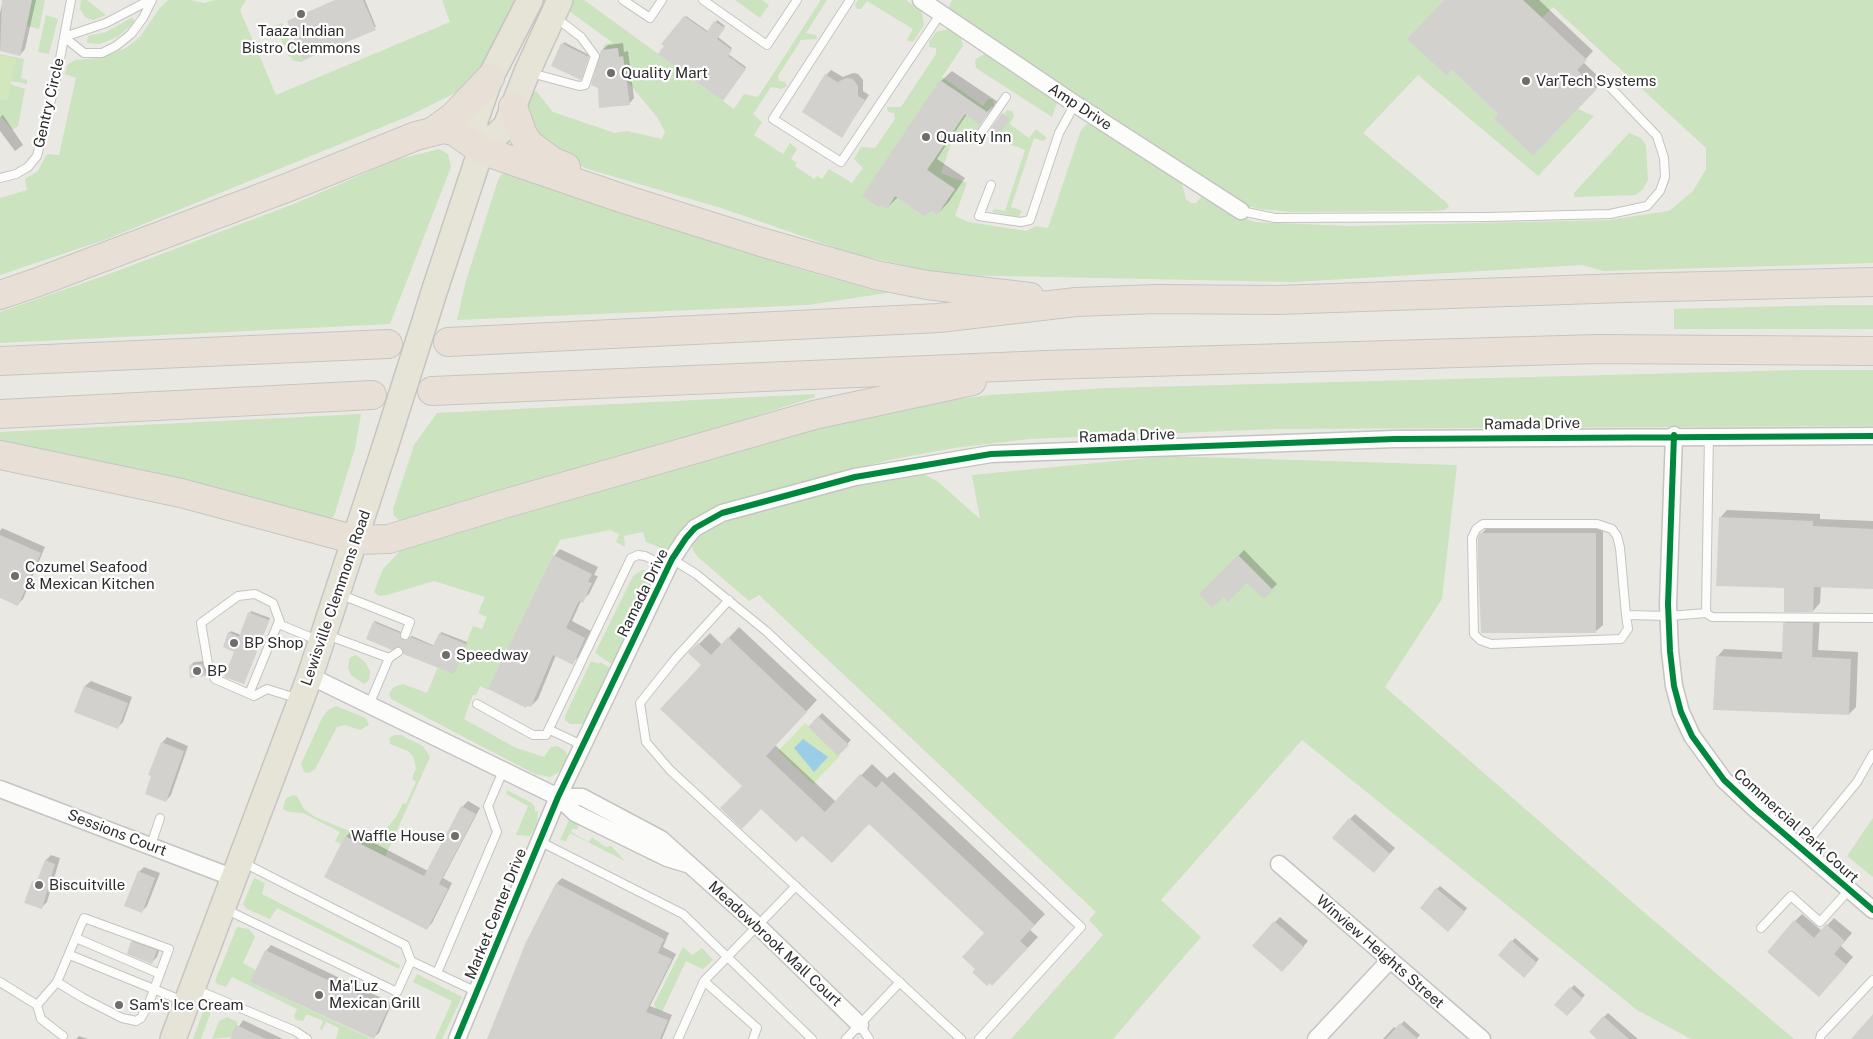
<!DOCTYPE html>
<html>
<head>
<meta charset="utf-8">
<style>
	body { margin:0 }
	canvas { display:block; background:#eae8e3 }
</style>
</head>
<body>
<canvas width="1873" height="1039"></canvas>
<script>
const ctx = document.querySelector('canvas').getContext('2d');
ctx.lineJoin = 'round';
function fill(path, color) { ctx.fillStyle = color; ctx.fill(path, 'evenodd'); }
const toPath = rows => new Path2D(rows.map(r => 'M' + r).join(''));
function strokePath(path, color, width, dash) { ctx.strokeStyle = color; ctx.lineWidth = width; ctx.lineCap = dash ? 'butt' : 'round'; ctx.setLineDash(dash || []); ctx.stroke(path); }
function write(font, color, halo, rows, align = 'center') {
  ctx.font = font + ' "Public Sans",sans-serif'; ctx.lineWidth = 4.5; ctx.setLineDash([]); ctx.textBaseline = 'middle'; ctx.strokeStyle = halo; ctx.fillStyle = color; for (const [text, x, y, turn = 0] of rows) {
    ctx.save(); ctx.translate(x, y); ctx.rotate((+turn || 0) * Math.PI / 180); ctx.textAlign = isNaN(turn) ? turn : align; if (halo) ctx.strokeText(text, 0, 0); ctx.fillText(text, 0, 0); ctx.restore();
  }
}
fill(toPath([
	[32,0,45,0,39,29,27,26],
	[81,0,87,0,106,15,94,20,86,18,80,9],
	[168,0,190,0,204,3,216,0,246,0,240,10,276,95,450,22,442,0,517,0,474,79,455,93,409,116,107,239,0,275,0,198,27,190,25,179,38,171,47,154,59,155,76,78,65,74,67,65,75,60,100,58,126,48,140,37,159,9],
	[574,0,584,0,734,109,744,94,758,97,821,0,827,0,806,33,816,35,817,39,801,40,778,76,779,81,785,82,787,86,782,89,771,87,753,114,762,122,754,135,783,154,790,143,797,149,791,159,797,163,795,166,814,179,817,176,822,179,829,169,852,183,863,168,854,159,861,147,875,148,895,119,894,113,888,112,887,107,901,107,936,54,936,48,929,47,929,42,936,32,949,29,961,37,963,46,942,77,983,106,988,99,993,99,994,108,992,106,987,112,941,81,880,208,881,205,887,209,895,196,925,217,930,210,937,215,955,189,918,163,932,162,966,112,983,127,971,136,955,132,941,173,967,183,955,216,968,222,1026,231,1036,226,1048,228,1081,130,1087,124,1097,127,1182,184,1186,199,1191,203,1196,203,1203,195,1233,214,1255,222,1349,226,1609,220,1669,211,1693,191,1706,169,1706,148,1553,7,1542,18,1523,0,1873,0,1873,263,1603,271,1583,265,1294,282,954,275,933,272,851,253,721,208,588,169,551,153,526,117,532,93,536,91,553,112,615,133,627,131,662,139,665,132,657,117,627,81,623,56,619,57,617,48,603,50,605,44,613,43,569,11],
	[735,0,762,0,769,5,760,18],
	[858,0,906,0,922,12,924,25,913,42,908,41,907,39,913,29,867,1,861,9,857,9,855,5],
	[952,0,1444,0,1408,39,1447,76,1452,70,1498,114,1494,119,1533,156,1578,109,1594,116,1538,176,1418,75,1363,133,1447,203,1449,207,1444,210,1431,211,1291,212,1259,209,1241,204,948,9],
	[46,15,58,19,49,54,38,52],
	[131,18,134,19,134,23,117,37,100,44,87,43,88,36,106,32],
	[282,23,290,43,295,42,303,60,313,57,301,62,294,61,288,55,275,26],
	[0,54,24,59,21,78,27,80,27,84,11,81,15,59,0,56],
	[985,54,1052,98,1057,103,1052,117,976,68,975,61,977,58],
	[10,84,25,89,18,126,12,130,0,115,0,99,7,100],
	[1007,110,1012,111,1014,116,1010,124,1029,138,1036,129,1047,138,1043,141,1034,138,1011,207,1020,210,1022,212,1018,217,992,212,994,209,1005,211,1025,150,990,137],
	[1629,133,1641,138,1646,145,1648,180,1643,189,1636,195,1574,197,1574,193],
	[439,149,448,154,451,167,390,324,0,343,0,312,109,274,296,203,396,160],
	[507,173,540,181,792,267,873,290,894,292,808,305,457,320,465,284,498,180,502,174],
	[1833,305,1873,305,1873,329,1674,329,1674,309],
	[1799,370,1873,370,1873,426,1275,429,1029,439,954,448,894,459,824,476,713,509,689,524,668,551,646,542,643,532,624,536,625,547,616,542,619,534,610,530,560,540,488,690,480,686,476,695,473,695,464,719,514,747,544,757,551,747,557,746,564,750,570,758,563,770,550,777,535,774,391,699,389,693,394,687,403,684,427,693,438,667,454,673,473,626,482,629,487,617,478,613,485,597,434,581,387,595,379,596,374,592,383,569,404,547,815,424,924,404,989,395,1107,388],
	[815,394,815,397,587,470,400,521,394,516,393,509,414,445,437,413],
	[361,414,355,448,334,516,330,519,0,446,0,432],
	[1168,456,1457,465,1442,599,1385,687,1646,914,1794,1039,1691,1039,1637,1010,1302,740,1161,900,1201,937,1113,1039,1011,1039,1103,935,1089,920,1096,912,759,595,749,601,699,558,693,551,692,544,703,532,744,514,817,492,919,472,937,481,980,519,972,475],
	[642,570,646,570,653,576,615,663,610,663,595,653,633,576],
	[356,655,365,662,370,671,369,680,364,684,351,675,348,668,350,657],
	[591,661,599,664,600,662,612,669,584,724,570,724,565,720,565,716],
	[336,706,366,718,369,725,360,730,345,725,337,727,315,769,309,773,304,772,301,764,322,718,328,710],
	[394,735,401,735,423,746,430,757,385,857,345,836,341,844,335,841,340,832,303,813,289,812,283,809,286,798,294,795,297,796,304,809,315,817,362,836,378,838,396,817,403,803,406,804,416,782,412,779,416,768,413,756,408,751,390,744,389,738],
	[507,790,532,803,535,807,535,811,538,811,537,824,530,836,516,835,528,806,506,794],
	[570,818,580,823,577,829,572,829,571,832,589,842,592,837,605,847,611,846,625,861,570,833,566,841,560,840],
	[1873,818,1873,877,1847,856],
	[254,878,265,883,262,894,400,965,399,969,277,908,270,919,247,909,243,904],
	[237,927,249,929,255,937,243,963,256,970,250,982,372,1039,336,1039,339,1028,326,1022,322,1030,320,1029,323,1021,309,1015,306,1015,303,1021,296,1020,294,1016,297,1009,232,977,226,987,217,984,215,981],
	[683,947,692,955,702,948,713,960,703,969,686,961,662,1012,656,1009,654,1004],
	[417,974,462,997,442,1039,435,1039,452,1001,413,982],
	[208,1004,212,1009,201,1039,193,1039,205,1006],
	[227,1017,238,1022,231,1037,212,1039,219,1021]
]), '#cbe3bf');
fill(toPath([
	[0,56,16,59,7,100,0,99],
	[805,723,840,756,813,784,778,751]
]), '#d3e7bc');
fill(toPath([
	[803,739,828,757,814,772,794,748]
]), '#9ccde6');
fill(toPath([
	[3,0,36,0,25,49,20,55,0,50,0,13],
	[336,0,365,0,376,27,288,21],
	[1446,0,1539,0,1593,51,1583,62,1603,81,1541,147,1500,114],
	[686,16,709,32,717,20,725,26,718,37,732,48,728,54,746,67,724,98,663,44],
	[564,42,589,55,582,77,553,65],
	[623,43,624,52,628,51,634,98,629,104,602,50,608,45],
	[831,70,843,77,853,73,858,74,863,80,863,91,869,95,842,136,826,75],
	[952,71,998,102,980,123,967,114,937,159,965,178,948,203,937,214,931,210,925,215,898,197,887,208,941,81],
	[3,115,23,145,15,151,0,131,0,117],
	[1727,510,1820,514,1820,519,1873,521,1873,588,1821,586,1820,603,1813,611,1786,587,1720,518],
	[1489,526,1603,526,1603,625,1595,632,1482,533],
	[2,528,45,547,23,599,17,605,0,597,0,531],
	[560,549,598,567,594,575,598,576,589,594,581,601,572,621,591,631,579,656,572,663,556,655,538,699,531,706,554,556],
	[1244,550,1277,584,1264,597,1247,581,1201,594],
	[251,611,270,618,245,681,229,633,231,631,241,635],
	[1792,616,1820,616,1818,650,1858,652,1856,707,1849,714,1717,657,1724,649,1783,652,1784,624],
	[375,621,401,632,404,640,412,636,435,646,441,632,467,642,455,671,454,672,401,645,374,622],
	[739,627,817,700,775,745,836,802,872,764,887,778,894,772,1045,914,1030,930,1038,937,1003,974,986,933,869,822,803,834,744,786,703,665,690,653,710,633,722,645],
	[206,661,209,672,205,675,190,666,194,662],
	[91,681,132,697,123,722,117,728,75,712,85,686],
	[822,713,851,740,838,754,809,727],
	[167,737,188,746,171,795,166,801,153,776,162,743],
	[468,801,480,808,443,878,452,883,432,923,427,928,346,837,351,831,428,871,462,807],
	[1355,814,1395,848,1379,866,1350,819],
	[51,855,60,858,47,902,41,908,33,882,40,877,46,860],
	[144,867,160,873,147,906,142,911,139,872],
	[562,878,669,933,663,947,676,954,650,1006,672,1015,662,1039,488,1039,527,943,557,883],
	[1440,886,1467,908,1452,927,1437,889],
	[1802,914,1822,931,1834,918,1852,933,1841,946,1853,957,1826,988,1795,921],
	[1280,917,1308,941,1288,965,1275,922],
	[138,936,161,945,157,957,151,963,132,942],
	[1515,938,1539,959,1527,973,1512,941],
	[271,945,392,1003,379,1033,373,1038,266,951],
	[1574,985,1585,995,1567,1014,1556,1005],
	[1608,1013,1638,1039,1599,1039,1604,1017],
	[243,1020,283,1039,231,1039],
	[1404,1021,1420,1035,1416,1039,1383,1039,1394,1027,1397,1029],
	[79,1036,88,1039,76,1039]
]), '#0003');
fill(toPath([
	[2,0,32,0,20,56,0,51],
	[335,0,363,0,376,30,303,60,287,21],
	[1444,0,1523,0,1587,60,1577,70,1597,89,1533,156,1494,119,1498,114,1452,70,1447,76,1407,39],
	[684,16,707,32,714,21,725,28,717,39,732,50,728,56,746,69,723,101,658,54,664,46,661,44],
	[561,43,589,57,581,80,551,66],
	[618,48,619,57,623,56,630,105,599,108,598,88,591,85,600,54,601,50],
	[825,74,837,82,847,78,853,79,858,86,858,96,865,100,842,138,802,112],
	[940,80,987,112,992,107,980,125,965,114,927,170,955,189,937,215,930,210,925,217,895,196,887,209,881,205,880,208,862,196],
	[1002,113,1010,119,998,137,989,131],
	[1719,517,1813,521,1813,526,1873,529,1873,589,1814,587,1813,612,1784,612,1784,588,1716,586],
	[1480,533,1596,533,1596,633,1481,633,1478,564,1478,538],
	[0,535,41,553,18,606,0,598],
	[553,555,592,574,588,582,592,583,583,603,579,601,566,628,585,638,573,665,553,655,531,707,527,706,526,708,488,689],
	[1238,555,1273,590,1264,599,1247,583,1228,602,1224,597,1212,608,1199,594],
	[248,612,269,620,244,684,224,677,234,652,223,647,228,632,239,637],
	[373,622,400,633,403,640,410,637,433,646,439,633,466,644,454,674,403,654,400,647,392,650,366,639],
	[1783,623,1813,623,1812,657,1851,659,1849,715,1713,710,1716,656,1782,659],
	[728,637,807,712,766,756,825,812,860,774,876,788,882,781,1035,925,1020,941,1028,948,992,986,990,983,987,986,972,972,975,969,962,957,984,933,869,824,832,863,802,836,796,842,761,809,742,829,720,808,742,786,660,709,701,665,688,653,698,643,711,655],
	[202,664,206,676,190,678,189,665],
	[84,686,128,703,118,729,74,712],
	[818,716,849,745,838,756,808,727],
	[161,742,184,751,166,802,145,794,151,776,148,775],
	[461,806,476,814,439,884,448,889,427,930,324,877,345,836,424,876],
	[1349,818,1390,854,1374,873,1332,838],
	[45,860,55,864,42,909,24,903,32,881,36,883],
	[138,871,155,878,142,913,124,906],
	[556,883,664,939,658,953,672,959,646,1012,668,1020,660,1039,487,1039,526,942],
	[1436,888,1465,912,1448,932,1420,908],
	[1794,920,1814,938,1826,924,1845,941,1834,954,1847,965,1819,997,1767,952],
	[1274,921,1304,947,1282,972,1252,946],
	[1511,940,1537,963,1524,978,1498,955],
	[131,941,157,950,152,964,127,954],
	[265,950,388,1009,374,1039,250,982],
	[1570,987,1583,999,1567,1016,1554,1005],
	[1873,1014,1873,1039,1851,1039],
	[1603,1016,1629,1039,1597,1039,1589,1032],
	[1400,1023,1418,1039,1386,1039],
	[236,1025,266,1039,230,1039]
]), '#d3d1ce');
const lane = toPath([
	[623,0,650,18,662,0],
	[703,0,767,45,797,0],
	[850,0,773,119,841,162,941,13],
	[64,37,84,53,102,53,116,46,131,34,143,18,152,0],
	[64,37,106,23,150,0],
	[531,73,579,86,585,85,595,56,581,37,555,17],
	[977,139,1006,97],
	[0,178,16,174,28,167,37,156,56,80,71,0],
	[991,185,979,216,1021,222,1030,220,1059,133,1075,104],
	[1241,211,1275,218,1488,217,1610,214,1647,206,1660,191,1665,177,1664,158,1657,136,1610,87],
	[1709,435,1706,613,1712,617,1873,618],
	[672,559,696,574,766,631,1081,927,979,1039],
	[339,594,410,622,405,635],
	[729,600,675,659,640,703,646,742,670,770,961,1039],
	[1626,615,1620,548,1617,536,1612,529,1597,524,1483,524,1476,529,1472,538,1474,634,1480,640,1491,644,1621,639,1628,629,1626,615,1669,616,1706,613],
	[327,635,389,658],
	[249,694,279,621],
	[299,699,267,689,254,696,215,679,208,664,201,623,238,596,255,594,273,603,281,625,317,640],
	[477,704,533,735,546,735,631,558,638,555,645,556,668,567],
	[369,705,389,658,398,652],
	[550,730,584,746],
	[539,841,683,914,812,1039],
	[151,845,160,818],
	[1801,850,1857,782,1873,754],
	[242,862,405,945,411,961,477,992],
	[225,909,397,992,411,961],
	[1761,928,1791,896,1820,922,1849,890],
	[76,938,160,974],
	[70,955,183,1001],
	[437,973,497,832,488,806,503,771],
	[704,981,757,1028,753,1039],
	[0,982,37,1005,41,1019,63,1036],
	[195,989,295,1031,307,1039],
	[37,1005,57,982,84,918,169,949,149,1003,141,1018,136,1021,122,1018,83,998,57,982],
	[860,1025,869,1039],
	[678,1039,704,981,796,886],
	[846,1039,900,982],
	[1820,1039,1821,1035,1873,980]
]);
const street = toPath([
	[921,0,1075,104,1241,211],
	[1674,435,1668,604,1670,651,1674,686,1681,712,1692,736,1724,780,1754,808,1873,910],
	[310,676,558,797,575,813,667,858,690,865],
	[0,789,234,878],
	[558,797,582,797,661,839,758,926,860,1025],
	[1279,864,1482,1039],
	[457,1039,558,797,672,559,686,538,695,528,722,513,855,477,991,454,1394,439,1873,436],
	[1316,1039,1390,960]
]);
const primary = toPath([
	[481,150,474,124,490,78,530,0],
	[436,286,481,150,506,126,527,72,560,0],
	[173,1039,310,676,385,447]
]);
const highway = toPath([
	[513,107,523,135,529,144,552,161,566,167],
	[432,132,453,117,490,78],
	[0,295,38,282,289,187,416,136,443,129,454,131,481,150,624,199,761,242,876,275,927,285,1030,297],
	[448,342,939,318,1076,302,1157,299,1277,300,1624,288,1873,282],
	[0,361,388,344],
	[432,391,1046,365,1597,349,1873,351],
	[0,414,372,395],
	[0,455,181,493,356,540,389,539,500,505,814,415,972,381]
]);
strokePath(lane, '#c4c4c3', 10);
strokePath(street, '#c4c4c3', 19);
strokePath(primary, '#c6c5c3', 28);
strokePath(highway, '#c6c5c3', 30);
strokePath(lane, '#fcfcfb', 8);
strokePath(street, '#fcfcfb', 16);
strokePath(primary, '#e6e4d6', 25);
strokePath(highway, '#e8e0d6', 28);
const primaryBridge = toPath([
	[385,447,436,286]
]);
strokePath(primaryBridge, '#c6c5c3', 28, []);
strokePath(primaryBridge, '#e6e4d6', 25);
strokePath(toPath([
	[1674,435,1668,604,1670,651,1674,686,1681,712,1692,736,1724,780,1754,808,1873,910],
	[457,1039,558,797,672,559,686,538,695,528,722,513,855,477,991,454,1394,439,1873,436]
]), '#00873e', 6);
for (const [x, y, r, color] of [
	[301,14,5,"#6f6e6d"],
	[611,73,5,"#6f6e6d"],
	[1526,81,5,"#6f6e6d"],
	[926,137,5,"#6f6e6d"],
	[15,576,5,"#6f6e6d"],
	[234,643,5,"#6f6e6d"],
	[446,655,5,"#6f6e6d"],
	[197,671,5,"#6f6e6d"],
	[455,836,5,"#6f6e6d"],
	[39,885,5,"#6f6e6d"],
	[319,995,5,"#6f6e6d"],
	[119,1005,5,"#6f6e6d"]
]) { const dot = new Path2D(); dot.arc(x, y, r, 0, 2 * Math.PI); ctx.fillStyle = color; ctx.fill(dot); strokePath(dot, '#fff', 2); }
write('15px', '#2d2d2d', '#fff', [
	["Taaza Indian",301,31,"center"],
	["Bistro Clemmons",301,48,"center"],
	["Quality Mart",621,73],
	["VarTech Systems",1536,81],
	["Quality Inn",936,137],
	["Cozumel Seafood",25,567],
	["& Mexican Kitchen",25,584],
	["BP Shop",244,643],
	["Speedway",456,655],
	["BP",207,671],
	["Waffle House",445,836,"right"],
	["Biscuitville",49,885],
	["Ma'Luz",329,986],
	["Mexican Grill",329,1003],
	["Sam's Ice Cream",129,1005]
], 'left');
write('15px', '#2d2d2d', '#fff', [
	["Gentry Circle",49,103,-77],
	["Amp Drive",1080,107,33],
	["Ramada Drive",1532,424,-1],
	["Ramada Drive",1127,436,-2],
	["Ramada Drive",643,593,-64],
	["Lewisville Clemmons Road",336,598,-71],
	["Commercial Park Court",1796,826,42],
	["Sessions Court",117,833,21],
	["Market Center Drive",496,914,-68],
	["Meadowbrook Mall Court",775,944,43],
	["Winview Heights Street",1380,952,41]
]);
</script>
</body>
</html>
